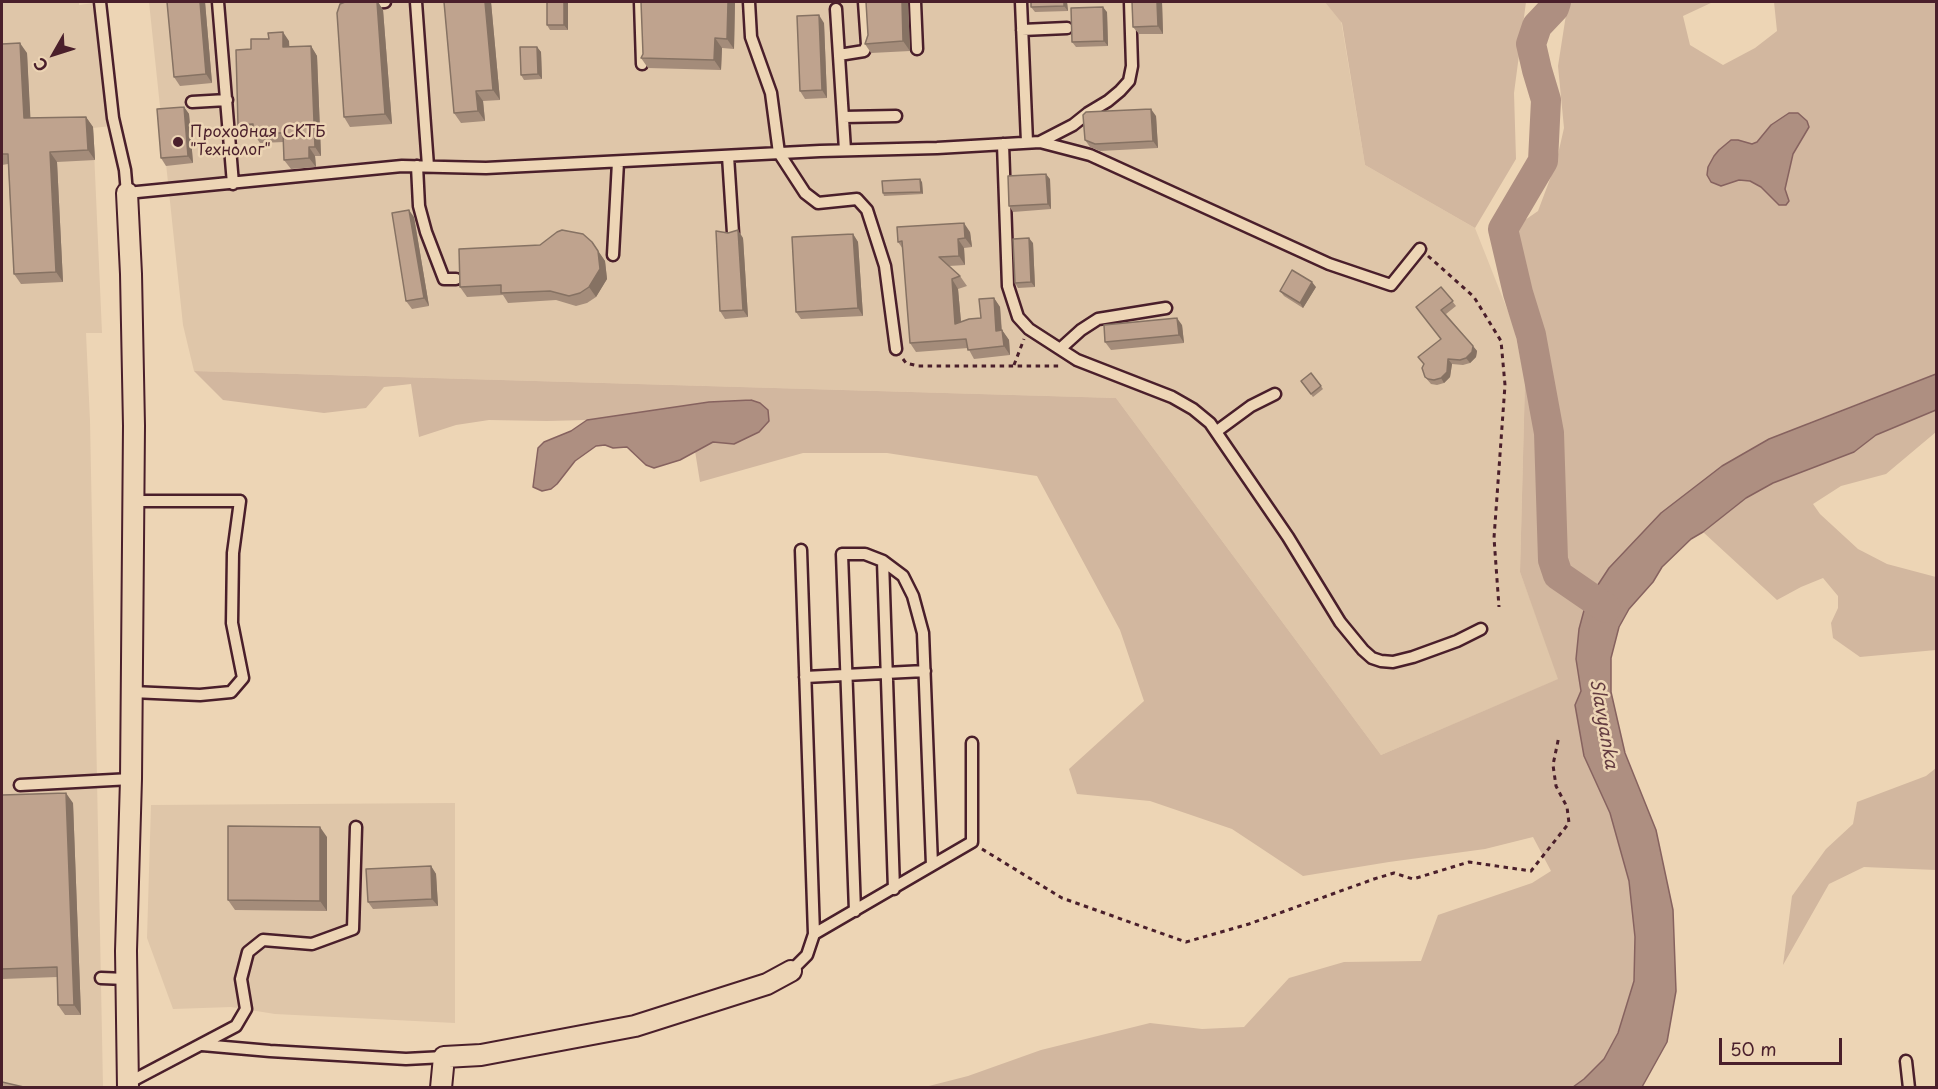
<!DOCTYPE html>
<html>
<head>
<meta charset="utf-8">
<style>
	body { margin:0 }
	#map { position:relative; width:1938px; height:1089px; overflow:hidden; background:#edd5b5; font-family:"Playpen Sans",sans-serif }
	canvas { display:block }
	.frame { position:absolute; inset:0; border:3px solid #4a1f2b; pointer-events:none }
	.north { position:absolute; left:24px; top:24px; width:60px; height:60px; -webkit-text-stroke:4px #edd5b5; paint-order:stroke; rotate:231deg; font-size:16px; font-weight:700; line-height:24px; text-align:center; color:#4a1f2b }
	.north::after { content:''; display:block; margin:auto; width:21px; height:27px; background:#4a1f2b; clip-path:polygon(50% 0,100% 100%,50% 72%,0 100%) }
	.scale { position:absolute; left:1719px; top:1038px; width:123px; height:27px; box-sizing:border-box; border:3px solid #4a1f2b; border-top:0; padding-left:8px; font-size:18px; line-height:21px; white-space:nowrap; color:#4a1f2b; -webkit-text-stroke:4px #edd5b5; paint-order:stroke }
</style>
</head>
<body>
<div id="map">
<canvas width="1938" height="1089"></canvas>
<div class="frame"></div>
<div class="north">С</div>
<div class="scale">50 m</div>
</div>
<script>
const ctx = document.querySelector('canvas').getContext('2d');
ctx.lineJoin = 'round';
function fill(path, color) { ctx.fillStyle = color; ctx.fill(path, 'evenodd'); }
const toPath = rows => new Path2D(rows.map(r => 'M' + r).join(''));
function strokePath(path, color, width, dash) { ctx.strokeStyle = color; ctx.lineWidth = width; ctx.lineCap = dash ? 'butt' : 'round'; ctx.setLineDash(dash || []); ctx.stroke(path); }
function write(font, color, halo, rows, align = 'center') {
  ctx.font = font + ' "Playpen Sans",sans-serif'; ctx.lineWidth = 5; ctx.setLineDash([]); ctx.textBaseline = 'middle'; ctx.strokeStyle = halo; ctx.fillStyle = color; for (const [text, x, y, turn = 0] of rows) {
    ctx.save(); ctx.translate(x, y); ctx.rotate((+turn || 0) * Math.PI / 180); ctx.textAlign = isNaN(turn) ? turn : align; if (halo) ctx.strokeText(text, 0, 0); ctx.fillText(text, 0, 0); ctx.restore();
  }
}
fill(toPath([
	[2,2,79,2,79,5,93,3,111,126,93,128,102,333,86,333,90,421,103,1087,2,1088],
	[149,2,1338,2,1365,165,1475,228,1513,324,1525,380,1520,572,1559,679,1381,755,1116,398,194,371,183,325],
	[455,803,455,1023,275,1014,231,1007,173,1009,147,938,151,805]
]), '#dfc6a9');
fill(toPath([
	[1325,2,1526,2,1514,93,1516,159,1475,228,1365,165,1342,23],
	[1568,2,1713,2,1683,16,1690,45,1723,65,1755,48,1777,31,1774,2,1936,2,1936,374,1808,423,1609,568,1592,592,1580,586,1565,574,1558,564,1556,433,1532,312,1512,229,1538,211,1556,163,1564,128,1558,66],
	[194,371,1116,398,1381,755,1558,679,1520,572,1525,380,1539,436,1545,514,1544,558,1555,580,1567,591,1586,603,1579,629,1576,659,1581,691,1575,705,1584,756,1610,813,1629,881,1635,937,1634,981,1618,1033,1604,1059,1584,1079,1573,1087,925,1087,968,1076,1041,1050,1150,1023,1202,1029,1244,1027,1289,978,1344,962,1421,961,1438,915,1532,883,1551,871,1533,837,1485,849,1389,862,1303,876,1232,829,1150,801,1077,794,1069,769,1144,701,1120,630,1037,476,887,453,803,453,700,482,695,451,713,442,734,444,759,432,751,400,709,402,587,420,547,421,489,420,456,425,419,437,411,384,384,387,366,408,324,413,223,400],
	[1936,410,1936,432,1886,474,1841,486,1813,504,1820,514,1858,549,1887,564,1936,577,1936,650,1860,657,1833,638,1831,623,1838,608,1838,596,1823,578,1801,587,1777,600,1703,532,1746,498,1772,483,1854,452,1876,435],
	[1936,768,1936,870,1864,867,1829,884,1783,965,1792,896,1826,849,1853,824,1857,802,1926,776]
]), '#d2b79f');
const water = toPath([
	[1789,113,1798,113,1807,121,1809,127,1793,154,1785,189,1789,201,1786,205,1779,205,1761,187,1750,181,1739,180,1721,186,1711,182,1707,175,1708,167,1714,156,1719,150,1731,140,1738,140,1752,144,1757,142,1771,125,1789,113],
	[1936,374,1936,410,1876,435,1854,452,1773,483,1746,498,1703,532,1691,539,1662,567,1653,582,1629,609,1619,627,1611,658,1611,692,1625,753,1656,830,1673,910,1676,991,1667,1042,1642,1087,1573,1087,1584,1079,1604,1059,1618,1033,1634,981,1635,937,1629,881,1610,813,1584,756,1575,705,1581,691,1576,659,1579,629,1586,603,1609,568,1661,513,1722,466,1769,439,1936,374],
	[751,400,760,403,768,410,769,421,759,432,734,444,713,442,680,460,654,468,646,465,627,447,613,448,605,445,596,446,575,461,557,484,551,489,542,491,533,487,538,448,544,442,571,431,587,420,709,402,751,400]
]);
fill(water, '#ae8f81');
strokePath(water, '#86625f', 1.5);
strokePath(toPath([
	[1556,2,1554,8,1537,26,1531,44,1537,70,1546,100,1543,161,1503,229,1518,293,1531,335,1549,433,1553,560,1558,575,1606,608]
]), '#ae8f81', 30);
const lane = toPath([
	[100,2,113,118,125,170,127,193,402,166,486,168,820,151,937,148,1040,142,1073,125,1088,113,1108,101,1120,91,1129,81,1132,66,1130,2],
	[218,2,233,184],
	[416,2,428,166],
	[640,2,642,64],
	[749,2,751,37,771,93,779,153,805,193,818,203,857,199,867,210,885,266,896,349],
	[915,2,917,49],
	[1021,2,1027,142],
	[365,3,385,2],
	[836,9,845,150],
	[1022,30,1067,28],
	[839,55,864,51,867,45,864,2],
	[192,102,227,100],
	[843,117,896,116],
	[1040,142,1090,155,1329,264,1391,285,1420,249],
	[1003,144,1008,286,1018,317,1029,329,1077,360,1172,397,1193,409,1210,423,1288,537,1340,622,1363,650,1372,658,1381,661,1393,662,1413,657,1457,641,1481,629],
	[728,156,733,233],
	[417,166,419,206,426,232,444,279,456,279],
	[613,255,618,162],
	[1060,349,1081,330,1098,319,1166,308],
	[1217,431,1251,406,1275,394],
	[883,561,894,889],
	[805,677,925,671],
	[132,692,200,695,231,692,243,678,232,623,233,553,240,501,133,501],
	[20,785,131,779],
	[855,911,842,554,865,554,883,561,903,576,913,596,923,633,932,865],
	[814,934,972,842,972,743],
	[791,971,807,955,814,934,801,550],
	[101,978,126,979],
	[202,1045,270,1051,406,1059,444,1057],
	[1906,1061,1909,1088],
	[128,1083,236,1026,246,1009,241,979,248,952,263,940,312,944,353,929,356,827]
]);
const street = toPath([
	[127,193,131,274,134,426,131,779,126,951,128,1088],
	[441,1088,444,1057,481,1055,635,1026,767,984,791,971]
]);
strokePath(lane, '#4a1f2b', 15);
strokePath(street, '#4a1f2b', 24);
strokePath(toPath([
	[1428,256,1474,297,1501,341,1505,385,1494,538,1499,607],
	[903,359,906,363,918,366,1061,366],
	[1014,365,1024,339],
	[982,849,1062,898,1186,942,1249,924,1374,879,1394,873,1413,879,1469,862,1531,871,1569,823,1567,807,1556,786,1553,765,1559,736]
]), '#4a1f2b', 3, [4.5, 4.5]);
strokePath(lane, '#edd5b5', 10);
strokePath(street, '#edd5b5', 20);
fill(toPath([
	[167,2,205,2,212,83,180,86,174,77],
	[258,2,280,2,259,3],
	[345,2,378,2,383,10,392,124,350,127,344,117],
	[444,2,491,2,500,100,483,101,485,121,461,123,454,113],
	[568,2,568,30,550,30,547,25],
	[735,2,734,49,722,48,721,70,648,68,641,58,643,54],
	[866,2,908,2,910,51,871,53,865,44,868,35],
	[1067,2,1068,11,1035,12,1031,7],
	[1132,2,1162,2,1163,34,1139,34,1133,27],
	[1107,12,1108,46,1076,47,1072,42],
	[824,23,827,98,805,99,800,91],
	[289,41,289,47,311,46,317,56,321,156,315,156,316,167,291,169,284,160,284,142,260,143,254,134,245,134,238,125,251,49],
	[2,44,27,53,30,118,86,117,93,127,95,160,57,162,63,282,21,284,14,274,8,164,2,165],
	[537,47,541,52,542,79,524,80,521,75],
	[184,107,189,114,193,163,166,166,161,158],
	[1156,116,1158,148,1100,151,1090,147,1085,140],
	[1050,179,1051,209,1013,212,1009,206],
	[922,182,923,194,884,196,883,193],
	[414,217,429,306,412,309,406,301],
	[970,232,972,247,964,248,965,265,949,266,960,276,967,286,958,289,961,322,981,318,994,298,1000,307,1002,330,1009,340,1010,355,974,359,968,348,916,352,910,343,903,249,898,242],
	[728,233,743,238,748,317,725,319,720,311],
	[853,234,858,242,863,316,801,319,796,312],
	[592,242,605,261,607,279,596,297,587,303,576,306,556,300,508,303,503,295,467,297,460,287,540,245],
	[1033,243,1035,287,1018,288,1015,283],
	[1316,287,1303,308,1284,296,1280,291],
	[1441,287,1456,306,1446,314,1477,351,1476,357,1470,363,1463,365,1452,364,1450,377,1444,383,1437,385,1431,384,1425,377,1441,339],
	[1182,325,1184,343,1111,350,1105,342],
	[1311,373,1323,389,1313,397,1301,381],
	[2,795,73,803,81,1015,65,1015,58,1005,57,977,2,979],
	[327,837,327,911,235,910,228,900],
	[431,866,436,874,438,906,373,909,368,902]
]), '#a48c7a');
fill(toPath([
	[200,2,205,2,212,83,206,74],
	[377,2,378,2,383,10,392,124,385,114],
	[485,2,491,2,500,100,493,90],
	[564,2,568,2,568,30,564,25],
	[728,2,735,2,734,49,727,39],
	[902,2,908,2,910,51,903,41],
	[1064,2,1067,2,1068,11,1064,6],
	[1157,2,1162,2,1163,34,1158,26],
	[1103,7,1107,12,1108,46,1104,41],
	[819,15,824,23,827,98,822,90],
	[283,32,289,41,290,57,283,47],
	[715,38,722,48,721,70,714,60],
	[20,43,27,53,31,128,24,118],
	[311,46,317,56,321,156,315,147],
	[537,47,541,52,542,79,538,74],
	[476,91,483,101,485,121,478,111],
	[184,107,189,114,193,163,188,156],
	[1151,109,1156,116,1158,148,1153,141],
	[86,117,93,127,95,160,88,150],
	[309,147,315,156,316,167,309,158],
	[50,152,57,162,63,282,56,272],
	[1046,174,1050,179,1051,209,1048,204],
	[920,179,922,182,923,194,921,192],
	[409,210,414,217,429,306,424,298],
	[964,223,970,232,972,247,965,238],
	[738,230,743,238,748,317,743,310],
	[853,234,858,242,863,316,858,308],
	[1029,238,1033,243,1035,287,1031,282],
	[958,239,964,248,965,265,959,256],
	[592,242,605,261,607,279,596,297,589,287],
	[952,279,958,289,962,333,955,324],
	[1312,282,1316,287,1303,308,1300,303],
	[994,298,1000,307,1002,340,996,331],
	[1177,318,1182,325,1184,343,1179,335],
	[1002,330,1009,340,1010,355,1004,346],
	[1473,346,1477,351,1476,357,1470,363,1466,358],
	[1448,359,1452,364,1450,377,1444,383,1441,378],
	[66,793,73,803,81,1015,74,1005],
	[320,827,327,837,327,911,320,901],
	[431,866,436,874,438,906,432,899]
]), '#867263');
const building = toPath([
	[167,2,200,2,206,74,174,77,167,2],
	[345,2,377,2,385,114,344,117,337,13,340,4,345,2],
	[444,2,485,2,493,90,476,91,478,111,454,113,444,2],
	[547,2,564,2,564,25,547,25,547,2],
	[641,2,728,2,727,39,715,38,714,60,641,58,643,54,641,2],
	[866,2,902,2,903,41,865,44,868,35,866,2],
	[1031,2,1064,2,1064,6,1031,7,1031,2],
	[1132,2,1157,2,1158,26,1133,27,1132,2],
	[1103,7,1104,41,1072,42,1071,8,1103,7],
	[819,15,822,90,800,91,797,16,819,15],
	[283,32,283,47,311,46,315,147,309,147,309,158,284,160,283,133,253,133,253,124,238,125,236,50,251,49,251,39,269,39,268,33,283,32],
	[20,43,24,118,86,117,88,150,50,152,56,272,14,274,8,154,2,154,2,44,20,43],
	[520,47,537,47,538,74,521,75,520,47],
	[184,107,188,156,161,158,157,109,184,107],
	[1151,109,1153,141,1095,144,1085,140,1083,115,1086,112,1151,109],
	[1046,174,1048,204,1009,206,1008,176,1046,174],
	[920,179,921,192,883,193,882,181,920,179],
	[409,210,424,298,406,301,392,213,409,210],
	[964,223,965,238,958,239,959,256,939,257,960,276,952,279,955,324,969,319,981,318,979,299,994,298,996,331,1002,330,1004,346,968,350,966,339,910,343,902,241,898,242,897,227,964,223],
	[562,230,583,234,592,242,598,251,600,269,589,287,580,293,569,296,550,291,501,293,501,285,460,287,459,249,540,245,557,232,562,230],
	[738,230,743,310,720,311,716,231,728,233,738,230],
	[853,234,858,308,796,312,792,237,853,234],
	[1029,238,1031,282,1015,283,1013,239,1029,238],
	[1292,270,1312,282,1300,303,1280,291,1292,270],
	[1441,287,1453,301,1441,310,1473,346,1472,352,1466,358,1460,360,1448,359,1447,372,1441,378,1434,380,1428,379,1425,377,1422,368,1424,364,1418,357,1441,339,1416,307,1441,287],
	[1177,318,1179,335,1105,342,1104,325,1177,318],
	[1311,373,1321,386,1311,394,1301,381,1311,373],
	[66,793,74,1005,58,1005,57,967,2,969,2,795,66,793],
	[228,826,320,827,320,901,228,900,228,826],
	[431,866,432,899,368,902,366,869,431,866],
	[2,1082,28,1088,2,1088,2,1082]
]);
fill(building, '#bfa38e');
strokePath(building, '#867263', 1.5);
for (const [x, y, r, color] of [
	[178,142,6,"#4a1f2b"]
]) { const dot = new Path2D(); dot.arc(x, y, r, 0, 2 * Math.PI); ctx.fillStyle = color; ctx.fill(dot); strokePath(dot, '#edd5b5', 2); }
write('16px', '#4a1f2b', '#edd5b5', [
	["Проходная СКТБ",190,133],
	["\"Технолог\"",190,151]
], 'left');
write('italic 18px', '#633b40', '#edd5b5', [
	["Slavyanka",1603,724,80]
]);
</script>
</body>
</html>
